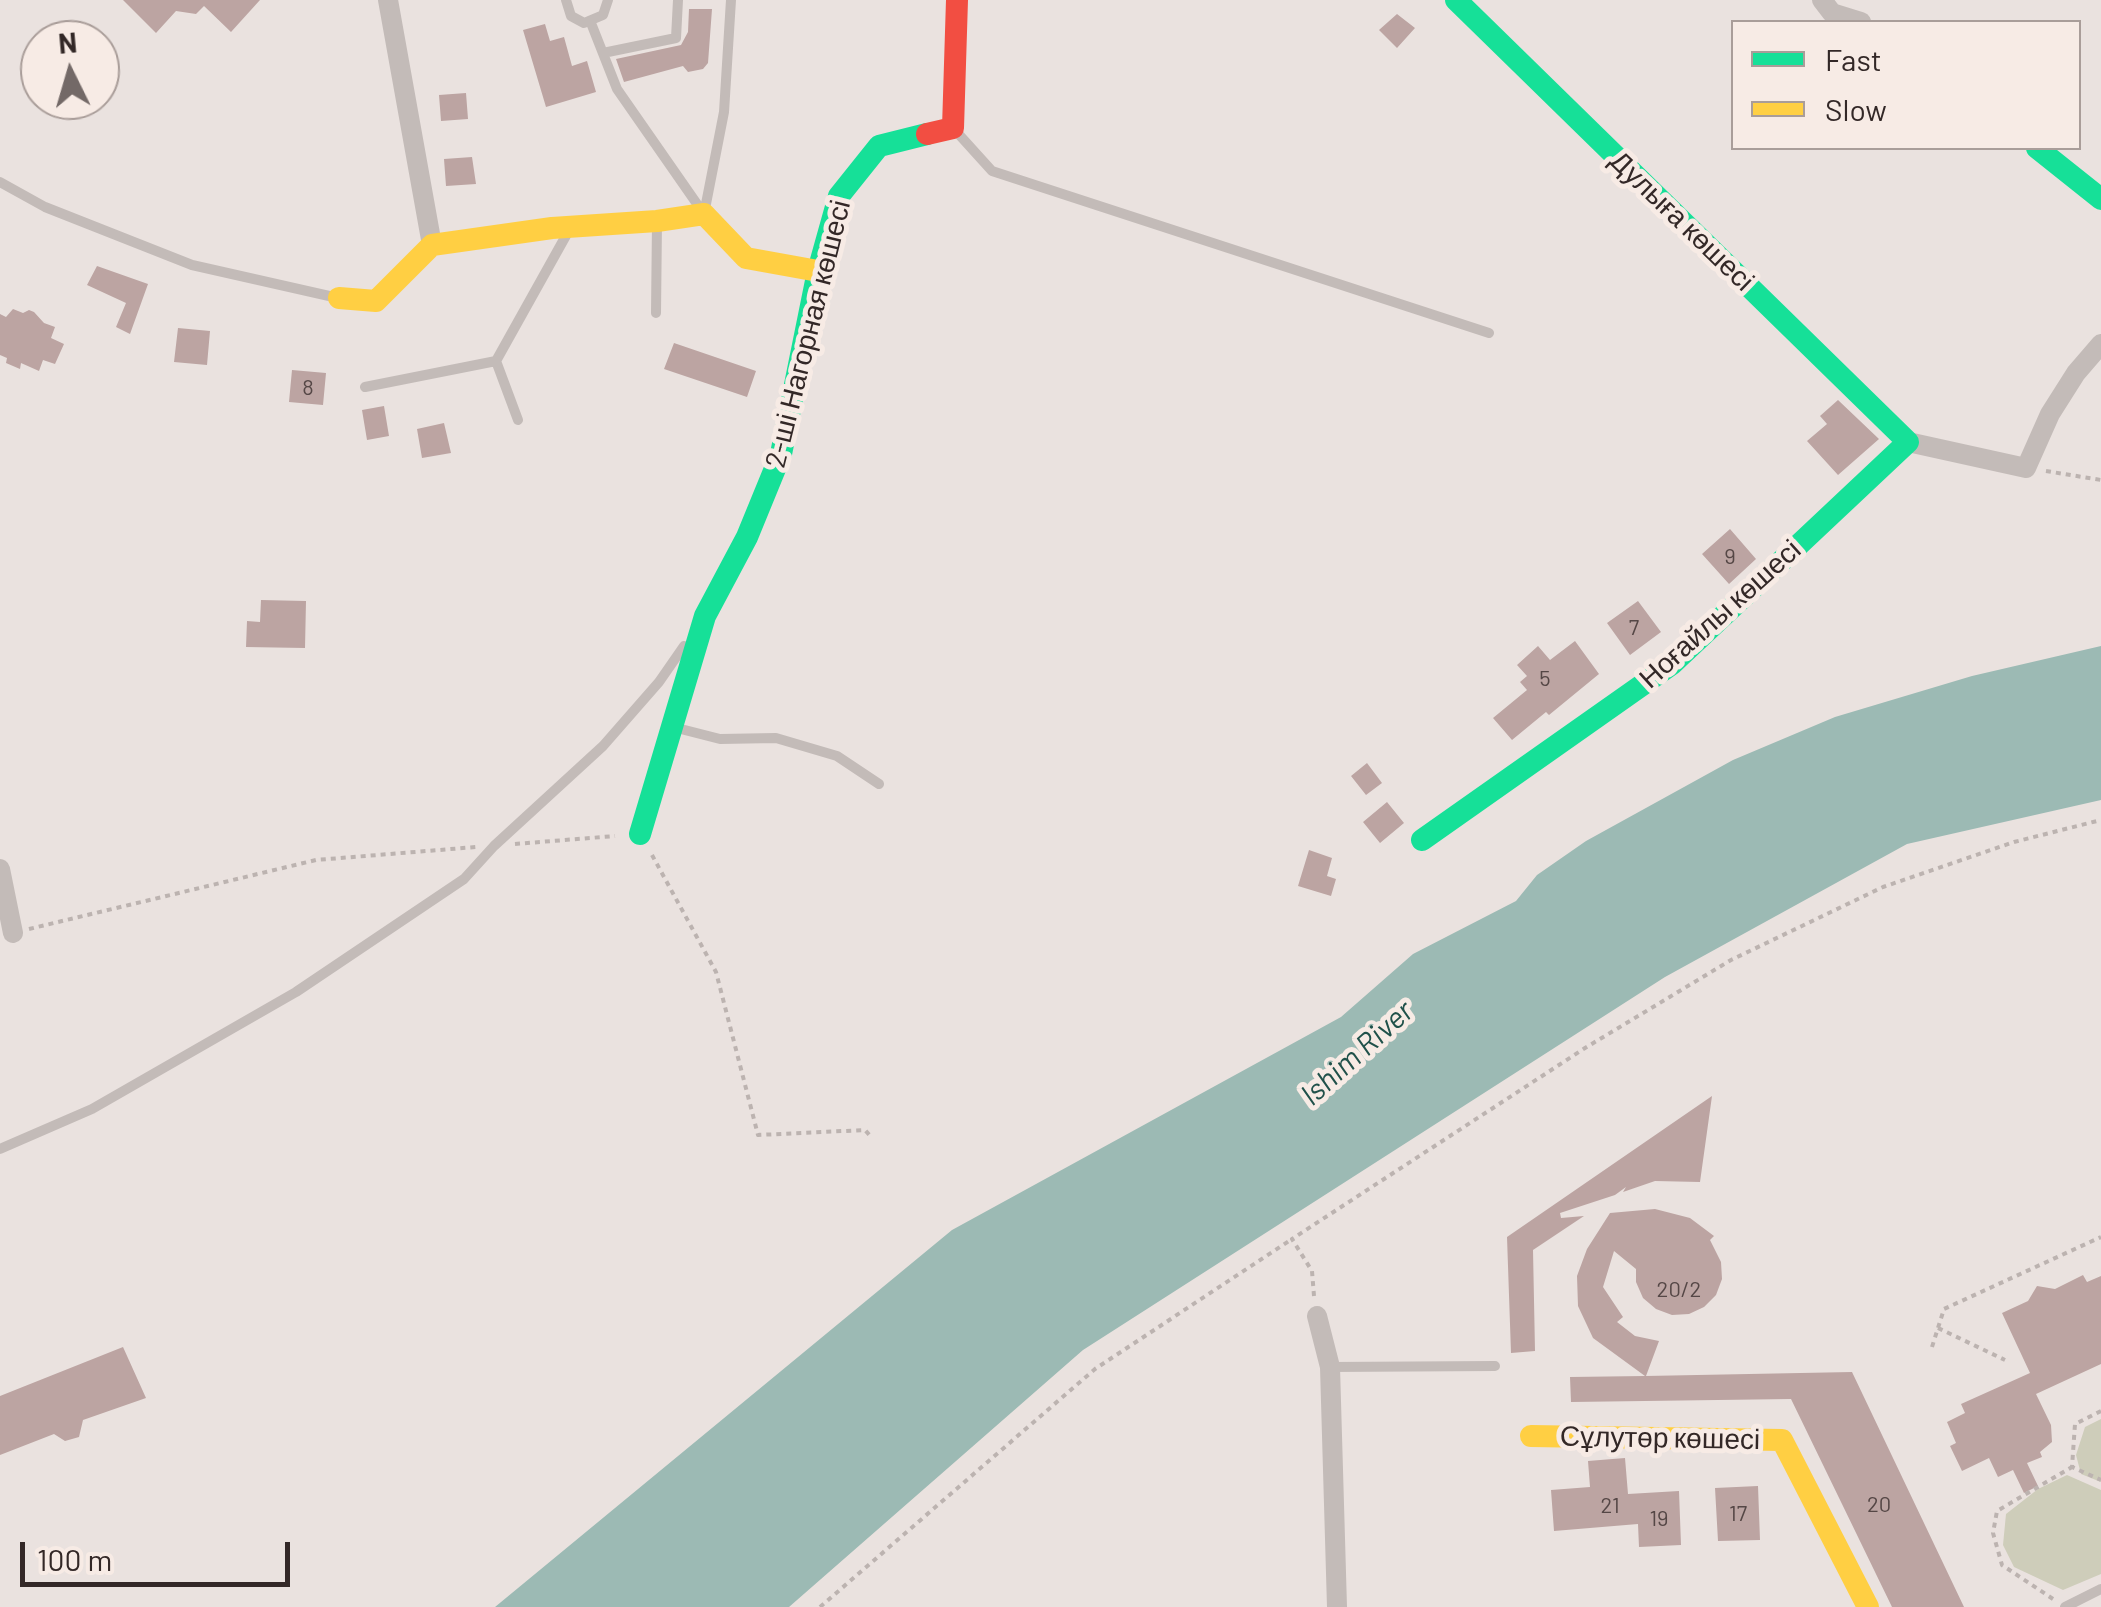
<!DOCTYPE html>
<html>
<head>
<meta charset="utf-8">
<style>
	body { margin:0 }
	#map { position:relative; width:2101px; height:1607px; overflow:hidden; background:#eae2df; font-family:Barlow,sans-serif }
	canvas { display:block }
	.legend { position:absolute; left:1731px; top:20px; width:350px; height:130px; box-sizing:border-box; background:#f7ebe5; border:2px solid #a99d99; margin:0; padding:12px 18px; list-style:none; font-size:30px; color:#332827 }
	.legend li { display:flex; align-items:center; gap:20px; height:50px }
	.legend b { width:50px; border:2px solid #a99d99 }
	.north { position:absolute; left:20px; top:20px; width:100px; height:100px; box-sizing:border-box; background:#f7ebe5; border:2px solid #a99d99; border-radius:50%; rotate:355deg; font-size:28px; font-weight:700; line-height:40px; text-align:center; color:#332827 }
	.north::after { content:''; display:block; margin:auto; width:35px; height:45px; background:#736967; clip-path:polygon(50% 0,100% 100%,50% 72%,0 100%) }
	.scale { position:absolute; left:20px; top:1542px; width:270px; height:45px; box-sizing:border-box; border:5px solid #332827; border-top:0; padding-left:12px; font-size:30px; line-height:35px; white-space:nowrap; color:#332827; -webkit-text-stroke:8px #f7ebe5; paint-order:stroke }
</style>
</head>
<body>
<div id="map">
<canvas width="2101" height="1607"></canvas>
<ul class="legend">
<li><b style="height:12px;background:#16e098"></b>Fast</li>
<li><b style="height:12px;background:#ffcf43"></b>Slow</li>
</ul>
<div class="north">N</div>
<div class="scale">100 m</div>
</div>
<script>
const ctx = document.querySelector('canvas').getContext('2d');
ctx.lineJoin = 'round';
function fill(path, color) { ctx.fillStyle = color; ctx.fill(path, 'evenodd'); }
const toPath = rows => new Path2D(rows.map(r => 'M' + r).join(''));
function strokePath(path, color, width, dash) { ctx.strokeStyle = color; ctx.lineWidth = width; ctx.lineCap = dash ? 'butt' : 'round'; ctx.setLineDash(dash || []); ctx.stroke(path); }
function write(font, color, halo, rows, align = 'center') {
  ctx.font = font + ' Barlow,sans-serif'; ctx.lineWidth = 10; ctx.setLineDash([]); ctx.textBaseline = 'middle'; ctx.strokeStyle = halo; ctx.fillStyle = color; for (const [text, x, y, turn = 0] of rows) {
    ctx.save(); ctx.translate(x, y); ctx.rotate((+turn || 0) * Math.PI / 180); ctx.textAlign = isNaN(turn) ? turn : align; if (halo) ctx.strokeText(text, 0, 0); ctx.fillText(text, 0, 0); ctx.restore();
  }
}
fill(toPath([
	[2101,1419,2101,1482,2081,1474,2076,1455,2085,1427],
	[2067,1475,2101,1490,2101,1574,2063,1590,2014,1567,2003,1545,2006,1514,2038,1489]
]), '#cecdba');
fill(toPath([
	[2101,646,2101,800,1907,844,1665,977,1083,1350,789,1607,495,1607,952,1230,1341,1017,1413,954,1516,901,1537,875,1586,841,1733,760,1835,717,1972,676]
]), '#9cbab4');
fill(toPath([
	[123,0,260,0,231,32,204,6,196,14,176,11,156,33],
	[689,9,712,9,708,63,703,69,688,72,683,66,624,82,616,59,681,45,688,32],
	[1397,14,1415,28,1397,48,1379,30],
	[545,24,550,41,564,37,572,66,587,61,596,92,546,107,523,30],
	[466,93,468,119,441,121,439,95],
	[472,157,476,184,446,186,444,159],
	[97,266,148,284,130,334,116,327,126,303,87,285],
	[13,309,23,313,29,310,34,312,44,323,55,327,51,338,64,344,55,364,43,360,39,371,21,363,20,369,6,363,7,358,0,355,0,314,6,317],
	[178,328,210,331,207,365,174,362],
	[674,343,756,371,747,397,664,369],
	[292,370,326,373,323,405,289,402],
	[1838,400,1879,439,1838,475,1807,441,1827,424,1820,416],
	[384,406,389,436,367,440,362,410],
	[444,423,451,453,422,458,417,429],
	[1730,529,1756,559,1729,584,1702,554],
	[261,600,306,601,305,648,246,647,247,621,260,622],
	[1638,601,1661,632,1630,655,1607,623],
	[1575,641,1599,674,1549,715,1546,712,1512,740,1493,718,1527,690,1520,682,1527,676,1517,665,1538,646,1550,660],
	[1367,763,1382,783,1366,795,1351,776],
	[1387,802,1404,823,1380,843,1363,822],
	[1309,850,1332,858,1327,876,1336,879,1331,896,1298,886],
	[1712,1096,1700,1182,1655,1181,1623,1192,1626,1187,1615,1195,1560,1213,1561,1218,1584,1216,1533,1250,1535,1351,1511,1353,1507,1237],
	[1655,1209,1690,1218,1714,1236,1710,1240,1721,1262,1722,1279,1716,1295,1704,1307,1689,1314,1672,1315,1656,1309,1643,1298,1636,1282,1636,1269,1614,1251,1603,1287,1623,1317,1617,1322,1635,1336,1659,1341,1646,1376,1852,1372,1964,1607,1892,1607,1791,1399,1571,1402,1570,1377,1645,1376,1593,1338,1578,1306,1577,1276,1587,1249,1610,1213],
	[2083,1275,2087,1282,2101,1276,2101,1364,2036,1394,2051,1425,2052,1442,2040,1452,2042,1457,2027,1463,2038,1486,2024,1493,2013,1470,1998,1477,1989,1458,1962,1471,1950,1446,1956,1443,1947,1422,1965,1413,1961,1404,2030,1373,2002,1313,2028,1301,2037,1286,2055,1289],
	[123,1347,146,1398,83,1420,79,1437,65,1441,54,1434,0,1455,0,1396],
	[1625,1458,1628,1494,1679,1491,1681,1545,1639,1547,1638,1524,1554,1531,1551,1490,1590,1487,1588,1461],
	[1758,1486,1760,1540,1718,1541,1715,1488]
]), '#bca4a2');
strokePath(toPath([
	[2046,471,2101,480],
	[515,844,615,836],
	[652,855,716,972,758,1135,865,1130,872,1138],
	[29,929,316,860,476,847],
	[1314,1296,1312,1271,1292,1239,1585,1048,1731,960,1883,887,2014,842,2101,820],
	[1938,1328,2005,1360],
	[1932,1347,1944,1309,2101,1237],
	[2101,1411,2075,1424,2072,1467,2101,1480],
	[2053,1599,2002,1565,1993,1533,1997,1511,2072,1467],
	[820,1607,1095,1369,1292,1239]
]), '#bcb3b0', 4, [5, 5]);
strokePath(toPath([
	[566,0,571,16,584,23,603,15,608,0],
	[591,23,617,89,704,214,724,112,731,0],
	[603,53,676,38,678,0],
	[954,129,992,171,1489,333],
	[0,182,45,207,192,265,338,298],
	[656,313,657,222],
	[365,387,496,361],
	[518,420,496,361,568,232],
	[673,727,720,739,776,738,837,756,879,784],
	[0,1149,92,1109,296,992,464,879,494,846,603,746,659,682,684,646],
	[1330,1367,1495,1366],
	[2065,1607,2101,1589]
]), '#c3bbb8', 10);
strokePath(toPath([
	[388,0,432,245],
	[1822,0,1832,13,1861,22],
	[1908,442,2026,468,2050,414,2076,373,2101,344],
	[0,869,13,933],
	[1317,1316,1330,1367,1337,1607]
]), '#c3bbb8', 20);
strokePath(toPath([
	[2037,148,2101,199],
	[640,834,705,616,747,537,781,454,818,271,839,196,879,146,927,134],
	[1422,840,1672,664,1908,442,1456,0]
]), '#16e098', 22);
strokePath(toPath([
	[339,298,376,301,432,245,552,228,657,221,704,214,746,258,818,271],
	[1531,1436,1782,1440,1868,1607]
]), '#ffcf43', 22);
strokePath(toPath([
	[927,134,953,128,957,0]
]), '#f24e42', 22);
write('22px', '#554746', null, [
	["8",308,388],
	["9",1730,557],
	["7",1634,628],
	["5",1545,679],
	["20/2",1679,1290],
	["20",1879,1505],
	["21",1610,1506],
	["17",1738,1514],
	["19",1659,1519]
]);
write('28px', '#332827', '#f7ebe5', [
	["Дулыға көшесі",1682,221,44],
	["2-ші Нагорная көшесі",808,334,-76],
	["Ноғайлы көшесі",1720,614,-42],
	["Сұлутөр көшесі",1660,1438,1]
]);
write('italic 30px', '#20514a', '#f7ebe5', [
	["Ishim River",1357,1053,-42]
]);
</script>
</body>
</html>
